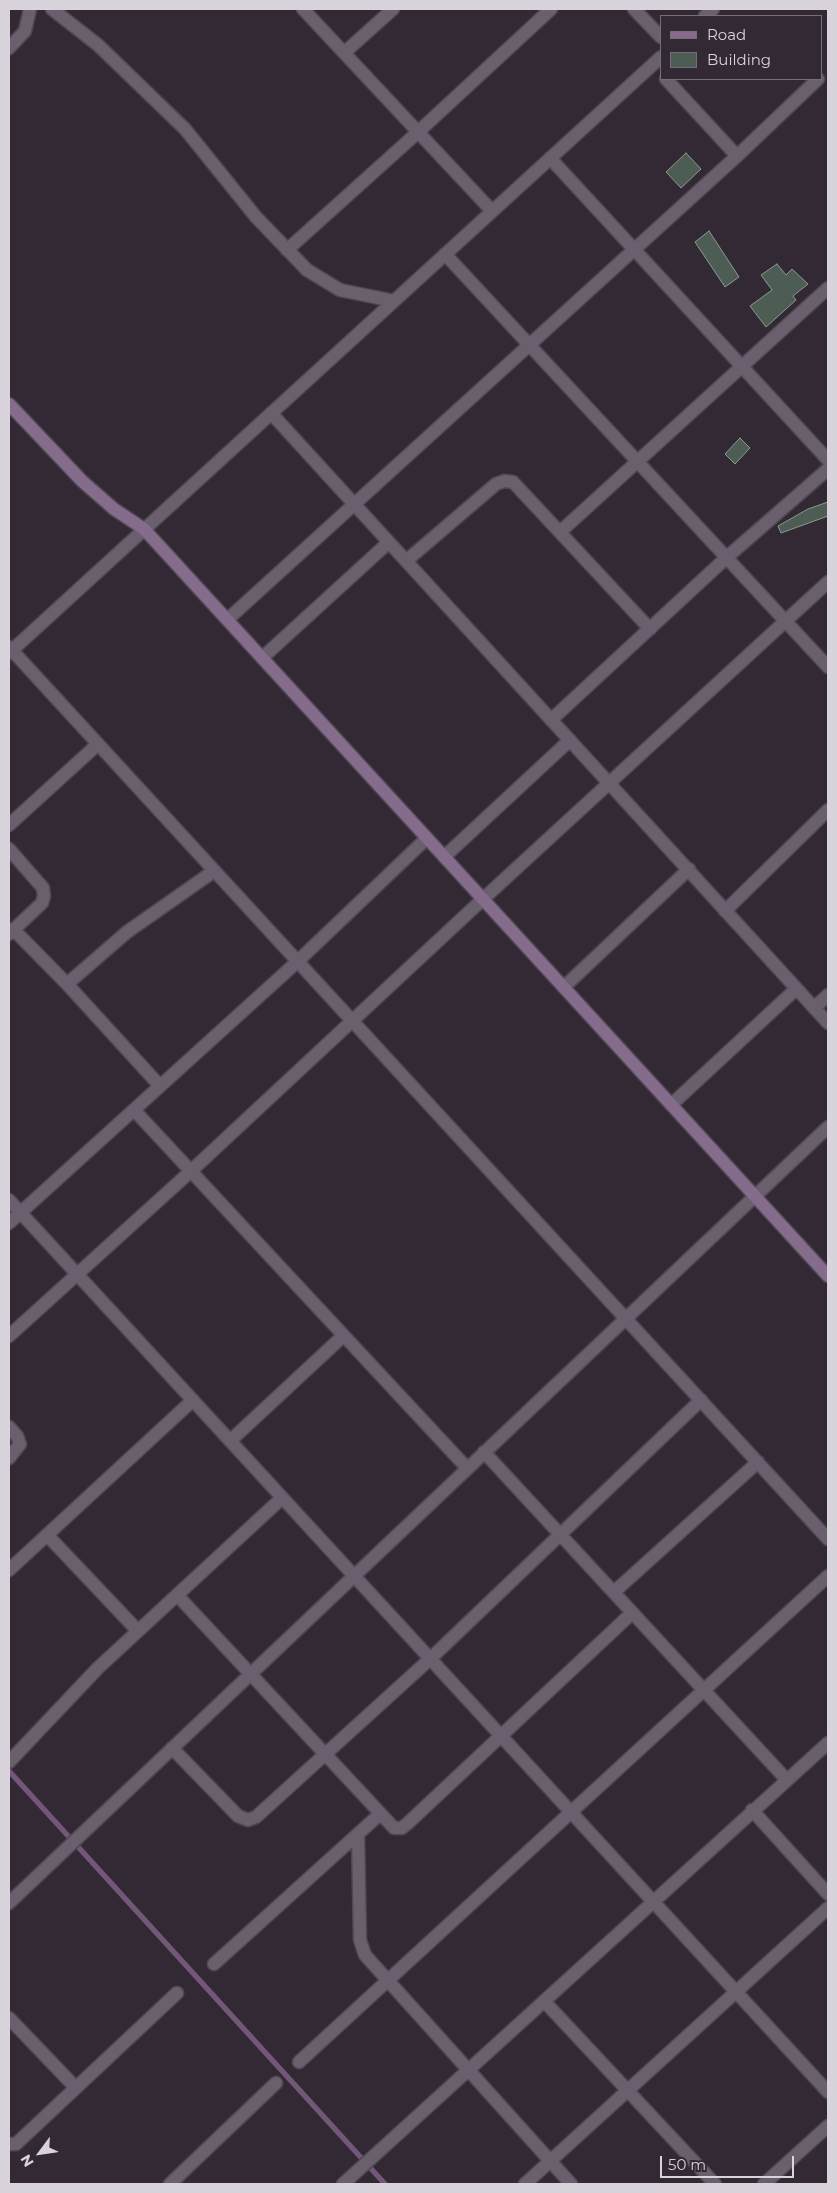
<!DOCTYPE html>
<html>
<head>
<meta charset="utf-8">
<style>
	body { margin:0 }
	#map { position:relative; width:837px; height:2193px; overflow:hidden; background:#322934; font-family:Montserrat,sans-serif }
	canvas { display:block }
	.frame { position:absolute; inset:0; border:10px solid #d9d3db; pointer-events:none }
	.legend { position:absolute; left:660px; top:15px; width:162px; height:65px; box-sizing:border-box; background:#322934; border:1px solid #756d77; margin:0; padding:6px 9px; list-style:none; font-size:15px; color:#d9d3db }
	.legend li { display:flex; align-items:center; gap:10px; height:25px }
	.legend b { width:25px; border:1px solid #756d77 }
	.north { position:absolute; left:15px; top:2128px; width:50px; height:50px; -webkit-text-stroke:4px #322934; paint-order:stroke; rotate:239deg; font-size:14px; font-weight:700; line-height:20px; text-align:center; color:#d9d3db }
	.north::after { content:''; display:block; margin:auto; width:18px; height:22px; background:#d9d3db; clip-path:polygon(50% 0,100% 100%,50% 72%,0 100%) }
	.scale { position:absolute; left:660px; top:2156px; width:134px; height:22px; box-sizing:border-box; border:2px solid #d9d3db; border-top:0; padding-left:6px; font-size:15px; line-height:18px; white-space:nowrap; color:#d9d3db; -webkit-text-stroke:4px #322934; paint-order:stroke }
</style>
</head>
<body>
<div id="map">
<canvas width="837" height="2193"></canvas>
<div class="frame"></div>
<ul class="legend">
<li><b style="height:6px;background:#866c8c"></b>Road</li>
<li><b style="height:14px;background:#4d5d53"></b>Building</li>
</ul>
<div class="north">N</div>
<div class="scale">50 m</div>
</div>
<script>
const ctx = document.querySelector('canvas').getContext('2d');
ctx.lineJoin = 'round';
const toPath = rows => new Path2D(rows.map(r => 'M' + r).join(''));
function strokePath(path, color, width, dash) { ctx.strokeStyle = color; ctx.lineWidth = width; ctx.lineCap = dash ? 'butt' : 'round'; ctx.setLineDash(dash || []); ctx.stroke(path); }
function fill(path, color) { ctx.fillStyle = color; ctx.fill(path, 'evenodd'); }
strokePath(toPath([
	[9,1771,385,2184]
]), '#725779', 5.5);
const building = toPath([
	[686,153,701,169,681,188,666,172,686,153],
	[709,231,739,277,725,287,695,242,709,231],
	[777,264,786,275,792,269,808,284,793,296,796,300,766,327,750,306,772,290,761,275,777,264],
	[740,438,750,448,735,464,725,454,740,438],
	[828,502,828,516,781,533,778,526,808,509,828,502]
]);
fill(building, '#4d5d53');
strokePath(building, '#8a9b90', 1);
const street = toPath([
	[52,9,98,45,185,129,256,217,307,270,340,290,394,301],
	[303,9,492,211],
	[634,9,661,37],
	[705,16,713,9],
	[9,48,25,31,30,9],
	[344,53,393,9],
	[666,79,737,156],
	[550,158,828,460],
	[287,250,417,133,551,9],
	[445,254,828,667],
	[271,413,828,1023],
	[560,532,828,288],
	[406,561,496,484,504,481,513,482,650,629],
	[228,619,737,156,818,79],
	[9,647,828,1539],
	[9,653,661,57],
	[262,658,389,542],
	[551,720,726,558,828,469],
	[9,825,98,744],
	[9,849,43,888,44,896,42,903,9,934],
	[444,857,570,740],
	[725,911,828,810],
	[13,929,67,984],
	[564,987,689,869],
	[814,1008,828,995],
	[160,1086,67,984,127,932,214,871],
	[671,1105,796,989],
	[134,1110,467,1468],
	[9,1200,828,2092],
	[9,1223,297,962,427,838],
	[9,1336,191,1171,483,899,828,582],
	[9,1427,17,1436,20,1444,9,1458],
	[230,1441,343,1336],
	[484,1452,786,1779],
	[48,1536,138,1631],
	[9,1570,193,1400],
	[614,1592,758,1462],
	[177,1595,394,1828,402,1828,408,1823,632,1613],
	[172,1748,238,1816,248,1820,256,1817,430,1659,701,1400],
	[9,1762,98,1668,282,1498],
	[752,1810,828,1894],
	[358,1836,360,1940,365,1955,571,2184],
	[9,1903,828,1127],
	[214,1964,380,1814],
	[544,2001,715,2184],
	[9,2018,76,2088],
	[299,2062,828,1576],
	[9,2144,16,2144,177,1993],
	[170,2184,276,2083],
	[343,2184,828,1743],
	[525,2184,828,1908],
	[764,2184,828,2126]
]);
const secondary = toPath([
	[9,404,82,481,114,509,144,529,828,1276]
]);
strokePath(street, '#4f4751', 15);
strokePath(secondary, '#4f4751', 15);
strokePath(street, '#6a5f6c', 12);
strokePath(secondary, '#866c8c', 12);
</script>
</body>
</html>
